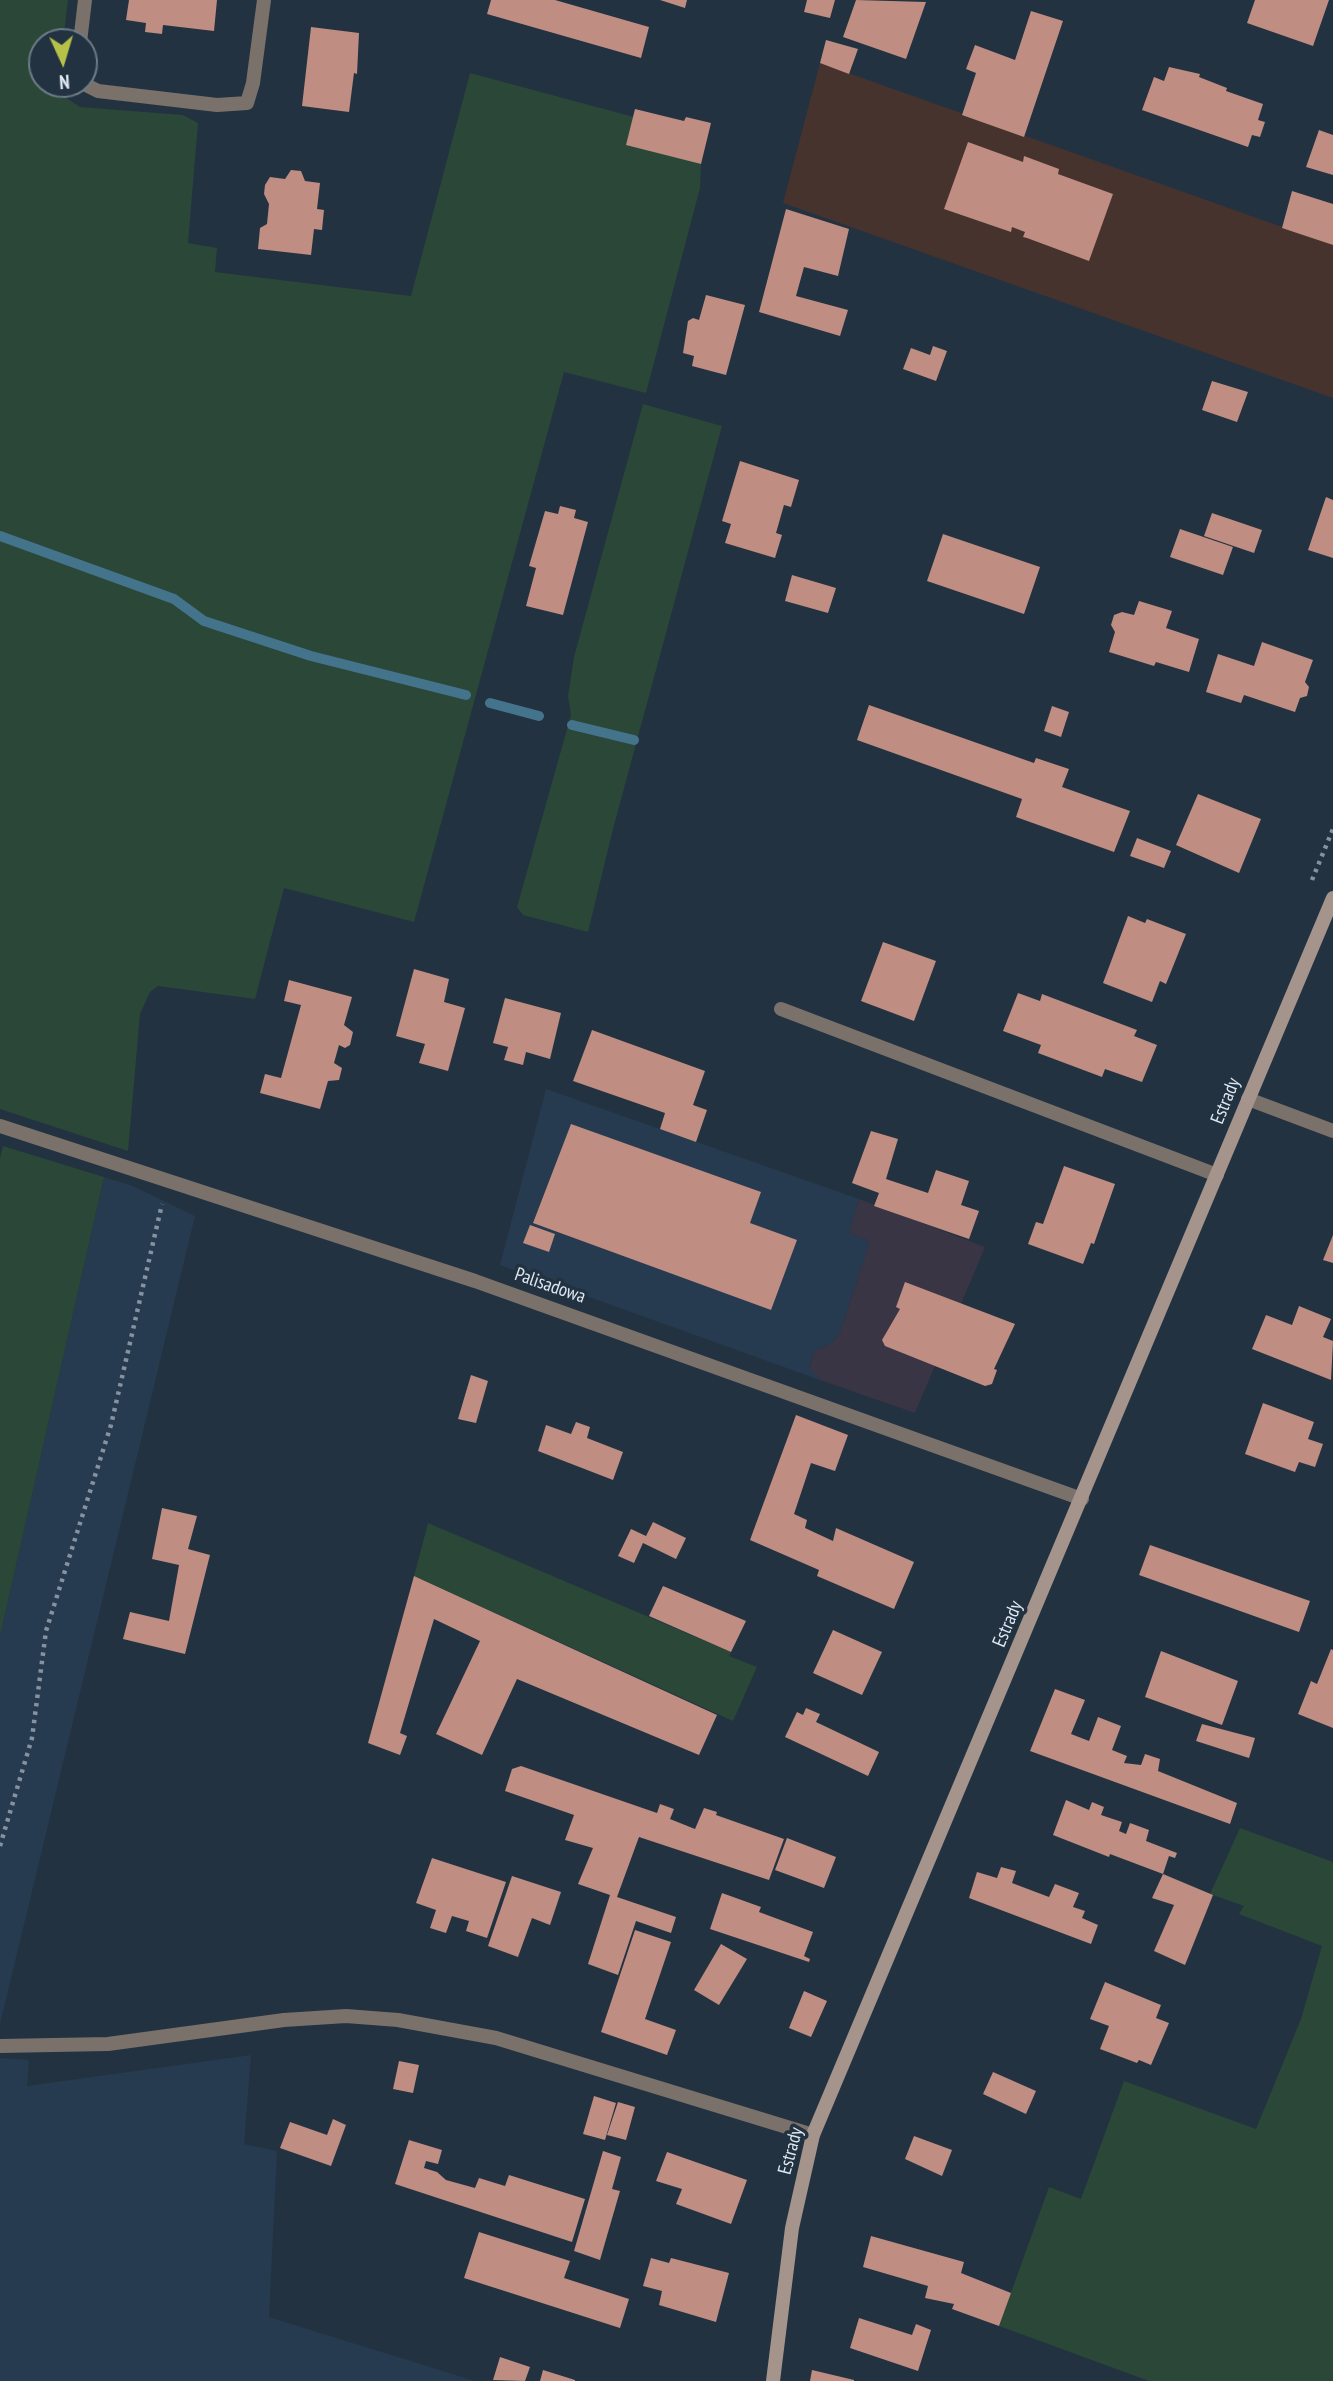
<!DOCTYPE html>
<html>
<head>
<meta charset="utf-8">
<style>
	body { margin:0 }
	#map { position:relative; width:1333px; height:2381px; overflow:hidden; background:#223241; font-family:"PT Sans Narrow",sans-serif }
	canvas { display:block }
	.north { position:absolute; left:28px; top:28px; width:70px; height:70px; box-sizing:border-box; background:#223241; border:2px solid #6d7b88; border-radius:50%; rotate:176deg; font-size:19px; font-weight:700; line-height:28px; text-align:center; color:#dee8f2 }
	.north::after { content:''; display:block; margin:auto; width:24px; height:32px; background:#b6c149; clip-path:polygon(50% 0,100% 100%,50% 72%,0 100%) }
</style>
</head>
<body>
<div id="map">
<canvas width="1333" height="2381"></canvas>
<div class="north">N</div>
</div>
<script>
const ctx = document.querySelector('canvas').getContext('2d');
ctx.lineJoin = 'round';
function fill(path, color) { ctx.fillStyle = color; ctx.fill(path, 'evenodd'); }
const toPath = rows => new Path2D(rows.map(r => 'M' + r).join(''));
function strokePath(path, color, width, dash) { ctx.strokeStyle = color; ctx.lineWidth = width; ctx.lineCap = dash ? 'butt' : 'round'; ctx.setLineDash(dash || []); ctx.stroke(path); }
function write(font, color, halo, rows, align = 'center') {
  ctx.font = font + ' "PT Sans Narrow",sans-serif'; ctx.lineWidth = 7; ctx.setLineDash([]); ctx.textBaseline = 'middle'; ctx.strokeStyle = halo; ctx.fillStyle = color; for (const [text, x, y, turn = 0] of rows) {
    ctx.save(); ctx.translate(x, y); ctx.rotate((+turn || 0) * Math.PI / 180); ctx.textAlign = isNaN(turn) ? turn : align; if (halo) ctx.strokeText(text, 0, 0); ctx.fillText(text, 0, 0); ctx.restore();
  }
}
fill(toPath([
	[820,63,1333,245,1333,398,783,203]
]), '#46332e');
fill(toPath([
	[546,1089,859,1199,849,1233,870,1241,839,1335,832,1343,815,1351,809,1366,820,1380,500,1265],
	[104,1177,133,1186,195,1216,0,2024,0,1636],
	[251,2055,244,2144,277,2151,269,2317,475,2381,0,2381,0,2058,29,2060,27,2086]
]), '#263b4f');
fill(toPath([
	[859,1199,985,1247,915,1413,820,1380,809,1367,815,1351,832,1343,839,1335,870,1241,849,1233]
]), '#3a3545');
fill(toPath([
	[0,0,68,0,63,42,42,42,42,84,60,84,65,97,80,107,183,115,198,123,188,243,217,248,215,272,411,296,470,73,634,117,676,157,701,164,700,188,646,393,564,372,414,922,284,888,255,999,158,986,150,992,140,1014,128,1151,0,1109],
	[643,404,722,426,613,829,588,932,523,915,517,907,571,715,568,696,574,657],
	[3,1146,104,1177,0,1636,0,1158],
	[428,1523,731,1652,729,1656,757,1667,733,1721,414,1576],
	[1240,1828,1333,1862,1333,2381,1149,2381,999,2326,1049,2187,1081,2199,1124,2081,1256,2129,1301,2019,1322,1946,1239,1914,1244,1906,1210,1894]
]), '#2a4738');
strokePath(toPath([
	[0,536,174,599,204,621,311,656,466,695],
	[490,703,539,716],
	[572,725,634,740]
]), '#44748c', 10);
fill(toPath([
	[129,0,217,0,214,31,163,25,162,34,145,32,146,23,126,20],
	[491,0,555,0,649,27,641,58,487,14],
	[660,0,687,0,685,8],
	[807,0,835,0,830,18,804,12],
	[856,0,926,2,906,59,843,37],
	[1255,0,1329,0,1313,46,1247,23],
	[1031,11,1063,21,1024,137,962,115,976,73,966,69,975,45,1015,60],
	[311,27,359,33,357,74,354,73,349,112,302,106],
	[826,40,858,49,849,74,820,63],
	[1169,67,1200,74,1199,77,1227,88,1226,91,1263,104,1258,120,1265,122,1260,137,1252,135,1248,147,1142,110,1154,77,1164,81],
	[635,109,684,121,686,117,711,123,701,164,626,145],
	[1319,130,1333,135,1333,175,1306,167],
	[968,142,1023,162,1024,156,1059,169,1058,174,1113,194,1089,261,1027,238,1023,237,1025,232,1012,227,1011,232,944,209],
	[291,170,301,171,305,181,320,183,317,209,324,210,322,230,314,229,311,255,258,249,260,228,267,224,269,204,264,194,265,185,270,177,285,179],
	[1292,191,1333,204,1333,245,1282,228],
	[786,209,849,229,838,276,804,267,796,296,848,310,840,336,759,312],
	[706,295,745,305,726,375,692,366,694,356,683,353,688,321,693,318,699,320],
	[933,346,947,351,936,381,903,369,911,348,930,355],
	[1212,381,1248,392,1237,422,1202,410],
	[740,461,799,480,791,507,784,505,776,533,782,535,775,558,725,543,731,524,722,521],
	[1326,497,1333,500,1333,558,1308,550],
	[560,506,576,510,574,518,588,522,563,615,526,606,536,568,529,566,545,511,558,514],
	[1212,513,1262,530,1254,553,1204,536],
	[1180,529,1233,547,1223,575,1170,557],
	[943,534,1040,567,1024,614,927,581],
	[792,575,836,588,828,613,785,601],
	[1139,601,1172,611,1166,628,1199,639,1189,672,1156,662,1154,666,1109,652,1115,632,1111,625,1114,615,1122,612,1134,615],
	[1262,642,1313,660,1305,682,1309,687,1307,696,1300,698,1295,712,1244,695,1241,703,1206,692,1218,654,1254,666],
	[869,705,1034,763,1036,758,1069,769,1062,787,1130,811,1114,852,1016,817,1022,799,857,740],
	[1052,706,1069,712,1061,737,1044,731],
	[1198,794,1261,819,1239,873,1176,845],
	[1137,838,1171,851,1164,868,1130,856],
	[1128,916,1145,923,1147,919,1186,934,1166,984,1160,981,1152,1002,1103,983],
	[883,942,936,961,914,1021,861,1001],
	[414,969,449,979,444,1002,465,1008,448,1071,419,1063,425,1044,396,1036],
	[289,980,352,997,344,1025,353,1032,350,1045,345,1048,339,1045,334,1063,342,1068,339,1080,328,1081,320,1109,260,1093,265,1074,281,1078,301,1005,284,1001],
	[1018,993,1040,1001,1042,994,1137,1030,1134,1036,1157,1045,1142,1082,1105,1069,1102,1077,1038,1053,1041,1045,1003,1031],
	[505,998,561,1013,550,1059,526,1052,523,1065,504,1060,508,1047,493,1043],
	[592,1030,705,1071,693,1105,707,1110,696,1142,660,1129,665,1113,573,1081],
	[571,1124,761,1192,750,1223,797,1240,771,1310,533,1223],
	[871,1131,898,1139,886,1179,928,1193,936,1170,969,1181,961,1205,979,1211,969,1239,874,1206,879,1193,852,1183],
	[1064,1166,1115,1184,1094,1244,1091,1243,1083,1264,1028,1244,1036,1222,1043,1224],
	[530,1225,555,1234,549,1252,523,1243],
	[1333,1235,1333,1263,1323,1260],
	[905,1282,1015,1324,994,1369,997,1370,992,1384,985,1386,885,1346,882,1340,900,1309,896,1307],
	[1299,1306,1331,1319,1323,1337,1333,1341,1331,1380,1252,1349,1266,1315,1292,1325],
	[471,1375,488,1381,476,1423,458,1419],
	[1263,1403,1314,1422,1308,1439,1323,1444,1315,1467,1299,1462,1295,1472,1245,1454],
	[796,1415,848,1435,835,1471,811,1463,794,1514,807,1520,805,1528,833,1541,836,1528,914,1562,894,1609,817,1576,819,1570,750,1540],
	[576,1422,590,1427,587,1438,623,1452,613,1480,538,1451,546,1425,571,1434],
	[162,1508,197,1516,188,1549,210,1555,185,1654,123,1639,130,1612,169,1621,179,1565,152,1559],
	[653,1522,686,1538,676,1559,643,1543,634,1563,618,1556,631,1529,646,1536],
	[1150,1545,1310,1601,1299,1632,1139,1575],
	[414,1576,717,1715,699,1755,517,1679,482,1755,436,1734,480,1641,434,1619,400,1733,407,1736,400,1755,368,1743],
	[663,1586,746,1621,731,1652,649,1616],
	[833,1630,882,1652,862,1695,813,1673],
	[1331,1649,1333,1650,1333,1728,1298,1714,1311,1681,1317,1684],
	[1161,1651,1238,1681,1222,1725,1145,1697],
	[1055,1689,1085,1700,1071,1734,1089,1741,1098,1717,1121,1726,1112,1750,1127,1756,1124,1763,1141,1765,1145,1754,1160,1759,1158,1771,1237,1803,1230,1824,1030,1751],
	[806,1708,820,1714,816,1722,879,1752,868,1776,785,1737,797,1712,803,1715],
	[1202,1724,1255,1738,1249,1758,1196,1741],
	[521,1766,657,1813,660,1804,674,1809,670,1819,695,1829,704,1808,717,1812,716,1815,784,1839,769,1880,639,1837,617,1897,676,1917,671,1933,636,1921,618,1975,588,1964,610,1895,578,1884,593,1848,565,1840,574,1815,505,1791,512,1769],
	[1066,1800,1089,1810,1092,1802,1104,1807,1101,1815,1122,1822,1119,1831,1126,1834,1130,1823,1149,1830,1146,1841,1177,1853,1175,1858,1169,1856,1163,1874,1110,1854,1109,1857,1053,1835],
	[787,1838,836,1857,824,1888,775,1870],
	[432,1858,506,1882,487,1938,466,1931,469,1921,452,1916,446,1933,430,1928,436,1910,416,1903],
	[1001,1867,1016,1871,1012,1883,1049,1897,1055,1884,1079,1893,1073,1907,1085,1911,1082,1918,1098,1925,1091,1944,969,1898,977,1872,997,1878],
	[1163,1874,1213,1895,1185,1965,1154,1951,1174,1905,1152,1898],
	[512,1876,561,1892,550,1925,532,1918,518,1957,488,1946],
	[722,1893,761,1907,759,1912,813,1932,804,1956,810,1959,809,1962,710,1929],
	[635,1930,671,1942,645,2019,676,2030,667,2055,601,2032],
	[721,1944,747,1959,719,2005,694,1990],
	[1105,1982,1161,2005,1156,2018,1169,2023,1151,2065,1139,2060,1137,2063,1100,2049,1109,2026,1090,2019],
	[804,1991,827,2001,811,2037,789,2028],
	[399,2061,419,2065,413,2093,393,2089],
	[993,2072,1036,2091,1026,2114,983,2094],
	[594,2096,616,2103,605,2140,583,2134],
	[618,2102,635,2107,626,2140,607,2135],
	[333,2119,346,2125,331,2166,280,2148,290,2122,327,2135],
	[914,2136,952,2150,942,2176,905,2159],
	[409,2140,442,2150,438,2164,426,2161,424,2168,437,2172,446,2180,475,2188,479,2178,505,2186,509,2175,585,2199,572,2242,395,2184],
	[603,2151,621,2157,612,2189,620,2191,600,2260,574,2251],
	[667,2152,747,2180,731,2224,676,2204,682,2189,656,2181],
	[479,2232,570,2261,564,2278,629,2299,620,2328,464,2278],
	[871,2236,964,2262,961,2273,1011,2293,999,2326,952,2309,954,2304,925,2298,928,2286,863,2267],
	[651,2258,669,2263,671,2258,729,2273,716,2322,659,2305,662,2291,643,2286],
	[859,2318,912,2335,916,2324,931,2330,918,2371,850,2348],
	[500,2357,530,2367,525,2381,493,2380],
	[543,2370,575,2380,575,2381,540,2381],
	[812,2370,854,2380,854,2381,810,2381]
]), '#bf8d81');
strokePath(toPath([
	[1312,880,1333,829],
	[0,1846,32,1738,46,1631,111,1425,162,1204]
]), '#86929f', 4.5, [3.5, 5]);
strokePath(toPath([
	[80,42,85,0],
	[84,84,98,91,217,105,247,103,253,83,264,0],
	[781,1009,1217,1175],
	[1248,1099,1333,1131],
	[0,2046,108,2044,284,2020,346,2016,398,2020,496,2038,813,2135]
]), '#7b716b', 14);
strokePath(toPath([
	[0,1126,475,1281,1082,1499]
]), '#7b716b', 14);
strokePath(toPath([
	[773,2381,792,2228,813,2135,1333,898]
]), '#a4948b', 14);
write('19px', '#dee8f2', '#223241', [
	["Estrady",1226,1101,-68],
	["Palisadowa",550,1286,19],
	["Estrady",1008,1624,-67],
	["Estrady",791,2151,-75]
]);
</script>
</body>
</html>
